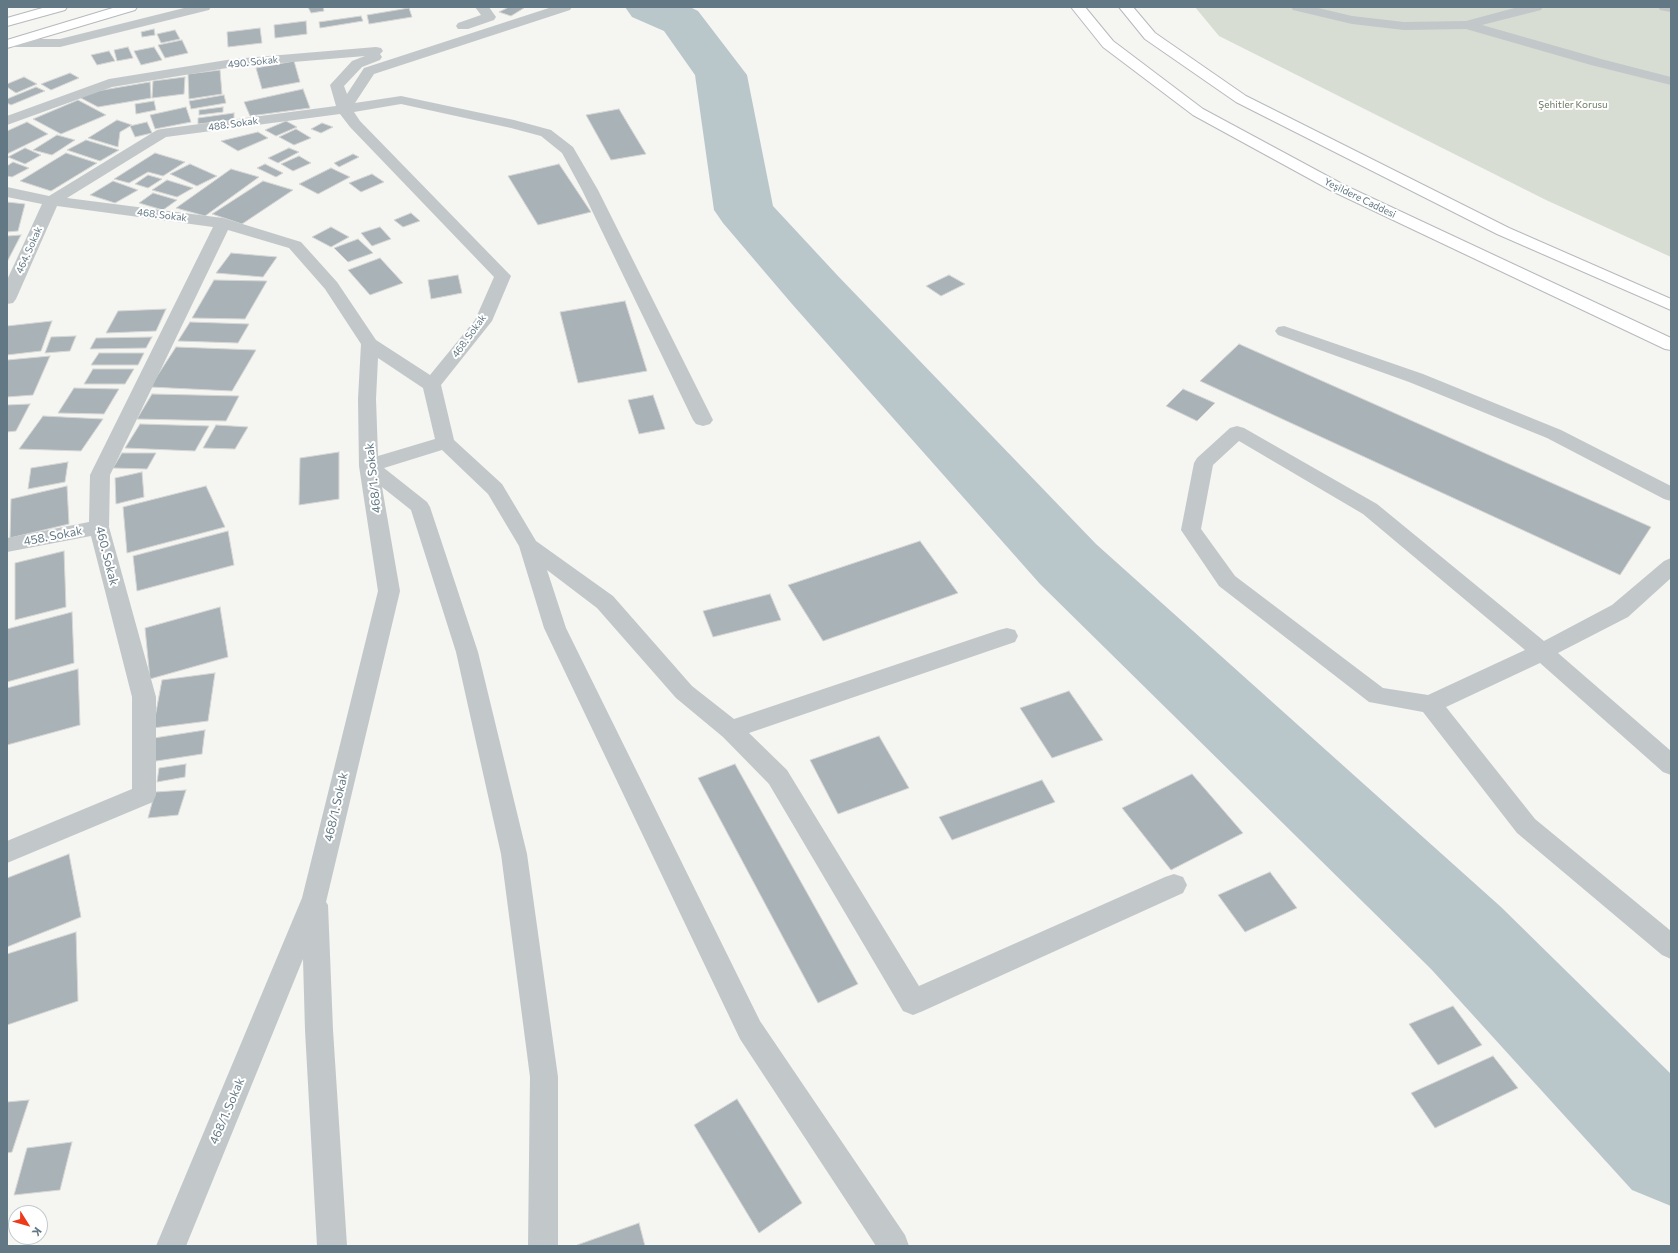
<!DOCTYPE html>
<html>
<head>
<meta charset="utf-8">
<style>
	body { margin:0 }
	#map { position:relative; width:1678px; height:1253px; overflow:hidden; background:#f5f5f1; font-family:Commissioner,sans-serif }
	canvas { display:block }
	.frame { position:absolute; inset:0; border:8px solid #627884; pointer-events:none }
	.north { position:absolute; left:8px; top:1205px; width:40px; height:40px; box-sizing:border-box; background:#fff; border:1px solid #c0c9ce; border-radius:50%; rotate:127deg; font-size:11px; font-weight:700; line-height:16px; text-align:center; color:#627884 }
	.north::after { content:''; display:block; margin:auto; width:14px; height:18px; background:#ec3a1a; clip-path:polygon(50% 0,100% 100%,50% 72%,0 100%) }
</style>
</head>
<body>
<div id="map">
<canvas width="1678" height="1253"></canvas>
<div class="frame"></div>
<div class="north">K</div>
</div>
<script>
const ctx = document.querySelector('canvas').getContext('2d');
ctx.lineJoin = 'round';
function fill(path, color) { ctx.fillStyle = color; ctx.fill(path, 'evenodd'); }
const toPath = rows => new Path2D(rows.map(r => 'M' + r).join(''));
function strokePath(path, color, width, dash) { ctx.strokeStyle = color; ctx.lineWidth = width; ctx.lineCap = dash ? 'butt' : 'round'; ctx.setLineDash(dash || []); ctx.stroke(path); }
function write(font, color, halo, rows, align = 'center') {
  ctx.font = font + ' Commissioner,sans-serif'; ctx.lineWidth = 4; ctx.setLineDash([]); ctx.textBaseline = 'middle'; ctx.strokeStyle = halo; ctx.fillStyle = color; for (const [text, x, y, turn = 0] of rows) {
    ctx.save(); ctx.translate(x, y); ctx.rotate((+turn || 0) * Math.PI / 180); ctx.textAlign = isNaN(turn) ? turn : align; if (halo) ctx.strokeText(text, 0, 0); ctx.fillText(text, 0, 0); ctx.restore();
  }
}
fill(toPath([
	[1195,7,1671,7,1671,257,1546,200,1219,36]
]), '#d7ddd2');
fill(toPath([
	[625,7,690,7,698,11,747,75,773,206,838,276,1096,544,1501,907,1671,1074,1671,1206,1632,1190,1431,969,1040,584,792,304,723,223,714,210,695,75,664,31,632,17,625,7]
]), '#b9c7cb');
const building = toPath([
	[308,7,323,7,324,11,311,13,308,7],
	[509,7,519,7,524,8,511,16,499,12,509,7],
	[409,8,412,17,369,24,367,15,409,8],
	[361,16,363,21,320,28,319,22,361,16],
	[306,21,307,34,275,38,274,25,306,21],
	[260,28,262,43,228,47,227,32,260,28],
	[154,29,155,35,142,37,141,32,154,29],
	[175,30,180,39,161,43,157,34,175,30],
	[182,40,188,53,165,58,158,45,182,40],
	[128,47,133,58,117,61,114,50,128,47],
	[154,47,162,60,141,65,134,51,154,47],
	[109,51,115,61,97,65,91,55,109,51],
	[294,61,300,82,262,89,256,68,294,61],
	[220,70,222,94,189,99,188,74,220,70],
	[70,73,79,78,51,90,41,84,70,73],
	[24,77,37,84,16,93,7,87,7,84,24,77],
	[185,77,184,94,152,98,153,81,185,77],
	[150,82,151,98,98,107,79,97,97,91,150,82],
	[36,87,45,91,11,105,7,103,7,99,36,87],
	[303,89,310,108,250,116,244,102,303,89],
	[224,95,226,103,191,109,189,101,224,95],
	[78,100,106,115,61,134,33,119,78,100],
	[154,101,156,110,136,114,135,104,154,101],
	[186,107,191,122,155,129,150,115,186,107],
	[223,107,223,112,199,115,199,110,223,107],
	[619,109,646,154,611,160,586,115,619,109],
	[234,113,234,120,198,124,198,118,234,113],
	[117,120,132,125,120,132,118,147,88,138,117,120],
	[286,121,297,127,276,136,265,130,286,121],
	[27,122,48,134,7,154,7,131,27,122],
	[147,122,152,133,135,137,130,126,147,122],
	[322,123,333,127,321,133,311,129,322,123],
	[296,129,311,138,294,145,279,137,296,129],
	[258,132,268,138,238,151,221,141,258,132],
	[57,135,75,140,52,155,33,150,57,135],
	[86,140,119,150,100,161,67,150,86,140],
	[25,148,41,155,25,164,8,157,25,148],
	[289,148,299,152,278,163,268,158,289,148],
	[66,153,97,163,51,191,20,181,66,153],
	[155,153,185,162,163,176,148,172,129,183,114,179,155,153],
	[353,154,359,157,339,167,334,163,353,154],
	[299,156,311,163,293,171,281,164,299,156],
	[13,162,29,168,12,177,7,176,7,166,13,162],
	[190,164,217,176,197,186,170,174,190,164],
	[265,164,283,173,276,177,257,168,265,164],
	[559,164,591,212,538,225,508,176,559,164],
	[331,168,350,177,318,194,299,184,331,168],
	[231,169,259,177,205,216,176,208,231,169],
	[372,174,384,182,361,192,349,183,372,174],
	[148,175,162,179,148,188,135,184,148,175],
	[167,180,193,188,177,197,152,190,167,180],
	[113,181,138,190,115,203,90,195,113,181],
	[263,181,293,190,242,224,212,214,263,181],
	[153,193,177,200,163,210,139,203,153,193],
	[7,202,25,204,18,231,7,232,7,202],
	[411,213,420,221,403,227,394,220,411,213],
	[331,227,349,237,331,247,312,237,331,227],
	[380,227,391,239,372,246,361,233,380,227],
	[21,235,7,262,7,236,21,235],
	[358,239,373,253,348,262,334,248,358,239],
	[231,253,277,257,263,277,216,273,231,253],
	[380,258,403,283,370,295,348,270,380,258],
	[458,275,462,293,431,299,428,280,458,275],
	[949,275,965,284,941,296,926,286,949,275],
	[214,280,267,281,245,319,192,318,214,280],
	[625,301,647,371,578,383,560,312,625,301],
	[166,309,156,331,106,333,118,311,166,309],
	[52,321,41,351,7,355,7,326,52,321],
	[190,322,249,324,238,343,178,341,190,322],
	[76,336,70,351,45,353,51,337,76,336],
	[152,337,146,348,90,349,96,338,152,337],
	[1239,344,1651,527,1620,575,1200,381,1239,344],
	[176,347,256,350,232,391,150,387,176,347],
	[99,353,144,353,138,365,91,365,99,353],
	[50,356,33,395,7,397,7,360,50,356],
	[93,369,134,369,125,384,84,384,93,369],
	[74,388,119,389,104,414,58,413,74,388],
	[1183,389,1215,403,1197,421,1166,406,1183,389],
	[152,394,239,396,226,421,137,419,152,394],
	[653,395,665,429,639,434,628,400,653,395],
	[30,404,16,431,7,432,7,405,30,404],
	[43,416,103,419,81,451,19,449,43,416],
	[140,424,209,426,195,451,125,448,140,424],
	[216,425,248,427,235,449,203,448,216,425],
	[339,452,339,499,299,505,300,458,339,452],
	[122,453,156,453,147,469,113,468,122,453],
	[68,462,65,482,28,489,31,468,68,462],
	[142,472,144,497,116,504,115,478,142,472],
	[67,486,69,524,10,538,11,499,67,486],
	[206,486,225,527,127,553,123,507,206,486],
	[228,531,234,565,137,591,133,556,228,531],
	[920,541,958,593,823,641,788,585,920,541],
	[64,551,66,607,15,620,15,563,64,551],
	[770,594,781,620,713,637,703,611,770,594],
	[220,607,228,657,150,679,145,628,220,607],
	[72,612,74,663,7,682,7,629,72,612],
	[78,669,80,725,7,745,7,688,78,669],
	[215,673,208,721,153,728,162,680,215,673],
	[1069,691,1103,740,1052,758,1020,708,1069,691],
	[205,730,202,754,150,762,154,738,205,730],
	[879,736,909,788,838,814,810,760,879,736],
	[186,764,185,777,157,782,159,768,186,764],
	[735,764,858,984,818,1003,698,778,735,764],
	[1192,774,1243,833,1171,870,1122,808,1192,774],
	[1042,780,1055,802,952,840,939,817,1042,780],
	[186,790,178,815,148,818,155,792,186,790],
	[69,854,81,917,7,947,7,878,69,854],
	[1270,872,1297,908,1245,932,1218,895,1270,872],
	[76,932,78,1001,7,1025,7,954,76,932],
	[1453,1006,1482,1045,1438,1065,1409,1024,1453,1006],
	[1493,1056,1518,1088,1435,1128,1411,1093,1493,1056],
	[737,1099,802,1203,759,1233,694,1125,737,1099],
	[29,1100,12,1152,7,1153,7,1102,29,1100],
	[72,1142,60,1190,14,1195,27,1148,72,1142],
	[639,1223,645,1246,577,1246,577,1245,639,1223]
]);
fill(building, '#a9b3b7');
strokePath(building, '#d6d6d4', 1);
const major = toPath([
	[46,7,67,7,65,10,7,26,7,18,46,7],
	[116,7,137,7,135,10,7,48,7,40,116,7]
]);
const highway = toPath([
	[1071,7,1085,7,1113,41,1203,109,1344,185,1671,338,1671,350,1665,349,1332,191,1193,115,1103,47,1071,7],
	[1119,7,1133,7,1155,33,1246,96,1509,228,1671,299,1671,310,1497,234,1236,102,1145,39,1119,7]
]);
strokePath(major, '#b5babd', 2);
strokePath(highway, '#b6babd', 2);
fill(toPath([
	[188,7,211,7,209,10,60,47,12,47,7,46,7,40,12,39,60,39,188,7],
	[475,7,489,7,496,17,494,20,468,29,458,29,456,26,458,23,481,15,475,7],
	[552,7,572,7,570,10,374,74,355,103,401,96,514,120,551,130,573,147,598,190,713,420,710,424,703,426,696,424,693,420,582,190,562,153,541,136,511,128,401,104,354,112,360,121,511,276,492,321,441,385,454,440,502,484,536,541,613,596,692,686,734,719,999,630,1007,628,1015,630,1018,636,1015,642,749,733,787,770,919,986,1165,877,1174,874,1183,877,1187,885,1183,893,923,1011,913,1015,903,1011,769,784,723,737,676,698,597,608,547,570,566,628,760,1021,905,1235,909,1246,876,1246,740,1039,544,628,519,546,488,494,442,450,384,468,427,502,430,507,478,652,527,854,558,1077,558,1246,528,1246,530,1077,501,854,456,652,411,510,382,487,400,591,326,902,328,905,333,1030,347,1246,317,1246,305,1030,303,959,186,1246,156,1246,302,898,378,591,359,466,358,399,361,344,325,289,289,248,228,230,110,475,109,527,156,697,156,795,153,802,7,863,7,841,132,789,132,697,91,536,7,552,7,538,89,522,90,475,213,227,57,206,16,299,13,303,7,304,7,280,42,204,7,197,7,187,49,196,157,130,162,129,336,106,330,85,352,61,365,56,233,67,112,87,7,125,7,116,109,79,233,59,376,47,381,48,383,51,380,54,382,57,380,60,362,67,344,86,347,94,364,68,552,7],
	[340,114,350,127,494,277,475,320,430,375,376,340,337,282,301,242,223,218,67,198,166,137,340,114],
	[378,358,423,388,435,439,378,456,376,399,378,358],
	[1291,7,1314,7,1352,16,1404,22,1466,21,1518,7,1543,7,1541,10,1482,25,1601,59,1671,77,1671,85,1591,65,1466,29,1404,30,1352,24,1293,10,1291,7],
	[1658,7,1671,7,1671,12,1660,10,1658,7],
	[1284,326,1423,374,1561,430,1671,486,1671,501,1664,499,1547,438,1409,382,1278,335,1275,331,1278,327,1284,326],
	[1237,426,1244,428,1377,504,1544,641,1612,605,1664,561,1671,558,1671,578,1628,617,1558,653,1671,751,1671,775,1663,772,1540,663,1446,707,1535,819,1671,931,1671,959,1662,955,1517,833,1423,712,1369,702,1219,586,1181,530,1194,463,1197,458,1230,428,1237,426],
	[1239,441,1363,514,1525,650,1428,695,1383,688,1235,576,1201,529,1213,465,1239,441]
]), '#c2c7c9');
fill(major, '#fff');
fill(highway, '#fff');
write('10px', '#627884', '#fff', [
	["490. Sokak",253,62,-6],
	["488. Sokak",233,124,-8],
	["Yeşildere Caddesi",1360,198,26],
	["468. Sokak",162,215,7],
	["464. Sokak",29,250,-66],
	["468. Sokak",469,336,-54]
]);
write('10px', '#697b62', '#fff', [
	["Şehitler Korusu",1573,105]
]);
write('12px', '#627884', '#fff', [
	["468/1. Sokak",373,478,-96],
	["458. Sokak",53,536,-11],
	["460. Sokak",107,556,76],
	["468/1. Sokak",336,807,-77],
	["468/1. Sokak",227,1111,-67]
]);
</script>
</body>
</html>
